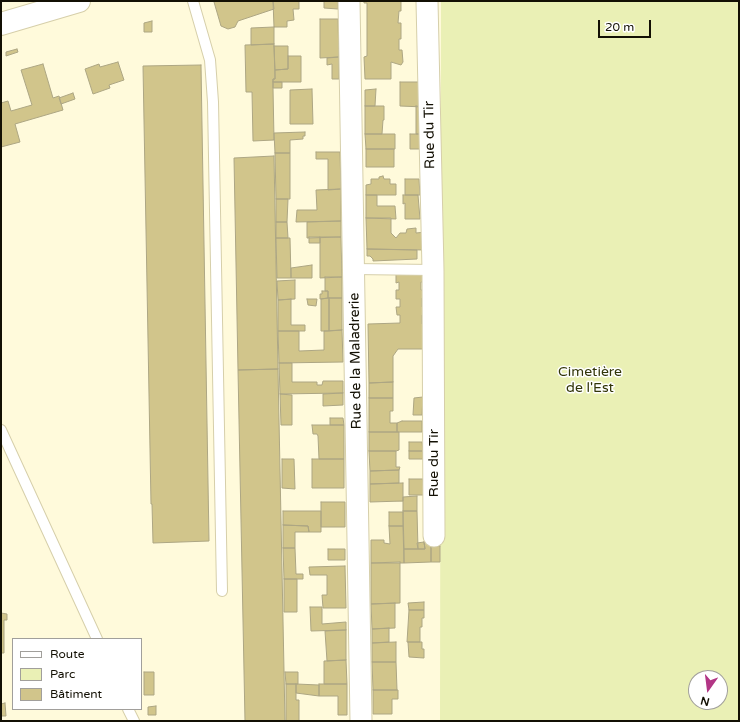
<!DOCTYPE html>
<html>
<head>
<meta charset="utf-8">
<style>
	body { margin:0 }
	#map { position:relative; width:740px; height:722px; overflow:hidden; background:#fffadb; font-family:"Varela Round",sans-serif }
	canvas { display:block }
	.frame { position:absolute; inset:0; border:2px solid #131004; pointer-events:none }
	.legend { position:absolute; left:12px; top:638px; width:130px; height:72px; box-sizing:border-box; background:#fff; border:1px solid #a19f9b; margin:0; padding:5px 7px; list-style:none; font-size:12px; color:#131004 }
	.legend li { display:flex; align-items:center; gap:8px; height:20px }
	.legend b { width:20px; border:1px solid #a19f9b }
	.north { position:absolute; left:688px; top:670px; width:40px; height:40px; box-sizing:border-box; background:#fff; border:1px solid #a19f9b; border-radius:50%; rotate:194deg; font-size:11px; font-weight:700; line-height:16px; text-align:center; color:#131004 }
	.north::after { content:''; display:block; margin:auto; width:14px; height:18px; background:#b23585; clip-path:polygon(50% 0,100% 100%,50% 72%,0 100%) }
	.scale { position:absolute; left:598px; top:20px; width:53px; height:18px; box-sizing:border-box; border:2px solid #131004; border-top:0; padding-left:5px; font-size:12px; line-height:14px; white-space:nowrap; color:#131004; -webkit-text-stroke:3px #fff; paint-order:stroke }
</style>
</head>
<body>
<div id="map">
<canvas width="740" height="722"></canvas>
<div class="frame"></div>
<ul class="legend">
<li><b style="height:5px;background:#fff"></b>Route</li>
<li><b style="height:11px;background:#eaf0b5"></b>Parc</li>
<li><b style="height:11px;background:#d1c58b"></b>Bâtiment</li>
</ul>
<div class="north">N</div>
<div class="scale">20 m</div>
</div>
<script>
const ctx = document.querySelector('canvas').getContext('2d');
ctx.lineJoin = 'round';
function fill(path, color) { ctx.fillStyle = color; ctx.fill(path, 'evenodd'); }
const toPath = rows => new Path2D(rows.map(r => 'M' + r).join(''));
function strokePath(path, color, width, dash) { ctx.strokeStyle = color; ctx.lineWidth = width; ctx.lineCap = dash ? 'butt' : 'round'; ctx.setLineDash(dash || []); ctx.stroke(path); }
function write(font, color, halo, rows, align = 'center') {
  ctx.font = font + ' "Varela Round",sans-serif'; ctx.lineWidth = 3; ctx.setLineDash([]); ctx.textBaseline = 'middle'; ctx.strokeStyle = halo; ctx.fillStyle = color; for (const [text, x, y, turn = 0] of rows) {
    ctx.save(); ctx.translate(x, y); ctx.rotate((+turn || 0) * Math.PI / 180); ctx.textAlign = isNaN(turn) ? turn : align; if (halo) ctx.strokeText(text, 0, 0); ctx.fillText(text, 0, 0); ctx.restore();
  }
}
fill(toPath([
	[441,1,739,1,739,721,440,721],
	[696,678,720,678,720,702,696,702]
]), '#eaf0b5');
const building = toPath([
	[217,1,273,1,274,9,238,21,235,27,228,29,221,26,214,2,217,1],
	[273,1,299,1,299,9,293,9,294,20,287,21,287,27,274,27,273,1],
	[324,1,338,1,338,9,324,8,324,1],
	[364,1,401,1,401,11,399,11,398,23,401,23,401,39,399,39,399,50,402,50,403,62,401,65,391,62,391,79,365,79,364,57,367,56,367,3,364,3,364,1],
	[320,19,338,19,339,57,320,58,320,19],
	[152,21,152,32,144,32,144,23,152,21],
	[274,27,274,44,251,45,251,28,274,27],
	[274,44,275,79,273,79,273,88,274,140,253,141,252,92,246,92,245,45,274,44],
	[274,46,288,46,288,69,275,70,274,46],
	[17,49,18,52,6,56,6,52,17,49],
	[288,56,301,56,301,82,273,82,273,79,275,79,275,70,288,69,288,56],
	[339,57,339,79,332,79,332,64,327,65,327,58,339,57],
	[118,62,124,80,109,85,110,88,93,94,85,69,99,64,100,67,118,62],
	[43,64,53,98,59,96,63,110,15,124,20,142,1,147,1,103,8,101,11,111,32,105,21,70,43,64],
	[201,65,209,541,153,543,152,504,151,504,143,66,201,65],
	[273,82,282,82,282,88,273,88,273,82],
	[400,82,424,82,424,107,400,106,400,82],
	[312,89,313,124,290,124,290,90,312,89],
	[376,89,375,106,365,106,365,90,376,89],
	[73,93,75,99,61,104,59,98,73,93],
	[365,106,384,106,384,120,383,120,382,134,365,134,365,106],
	[416,106,424,107,423,134,416,134,416,106],
	[305,132,305,136,303,136,303,139,290,140,290,153,275,153,274,133,305,132],
	[365,134,395,134,395,149,366,149,365,134],
	[410,134,423,134,423,149,410,149,410,134],
	[366,149,394,149,394,167,366,167,366,149],
	[316,152,340,152,341,189,328,190,328,159,316,159,316,152],
	[275,153,290,153,290,199,276,199,275,153],
	[274,156,278,369,238,370,234,158,274,156],
	[383,176,384,179,390,179,390,184,396,184,396,195,366,195,366,185,371,184,371,179,379,179,379,177,383,176],
	[405,179,419,179,420,195,405,195,405,179],
	[341,189,341,221,296,222,297,210,317,210,316,190,341,189],
	[366,195,377,195,377,206,395,206,396,219,366,218,366,195],
	[403,195,418,195,420,219,405,219,405,203,403,204,403,195],
	[276,199,288,199,287,222,276,222,276,199],
	[366,218,391,218,391,233,396,238,400,233,406,233,407,229,416,228,416,233,426,232,426,250,367,249,366,218],
	[341,221,341,237,307,238,307,222,341,221],
	[276,222,287,222,288,238,276,238,276,222],
	[309,237,320,237,320,243,309,243,309,237],
	[320,237,341,237,342,277,320,278,320,237],
	[276,238,290,238,291,278,277,278,276,238],
	[367,249,417,250,417,259,373,261,373,259,370,256,367,256,367,249],
	[312,265,312,278,291,278,291,268,312,265],
	[396,273,427,274,427,282,421,282,421,290,427,290,427,299,422,298,422,307,427,307,427,315,422,315,422,324,425,324,425,349,398,349,393,356,393,382,369,383,368,324,400,323,400,315,397,315,396,307,400,307,400,299,396,299,396,290,399,290,399,282,396,283,396,273],
	[325,277,342,277,342,298,328,298,328,291,325,291,325,277],
	[295,280,295,299,278,300,277,281,295,280],
	[322,291,328,291,328,298,320,299,320,294,322,294,322,291],
	[329,298,329,331,321,331,321,299,329,298],
	[329,298,342,298,342,330,329,331,329,298],
	[291,299,291,325,305,325,305,331,278,331,278,300,291,299],
	[307,299,317,299,316,306,308,305,307,299],
	[342,330,343,362,279,363,278,331,299,331,299,351,324,350,324,331,342,330],
	[279,363,292,363,292,382,317,382,317,385,322,385,323,381,343,381,343,393,280,394,279,363],
	[278,369,285,721,245,721,238,370,278,369],
	[393,382,393,398,369,398,369,383,393,382],
	[343,393,343,405,323,406,323,394,343,393],
	[280,394,292,395,292,425,281,425,280,394],
	[423,397,422,415,413,415,414,398,423,397],
	[369,398,393,398,393,411,390,411,390,423,397,423,397,432,369,432,369,398],
	[330,418,343,418,344,425,330,425,330,418],
	[402,421,422,421,422,432,397,432,397,423,402,421],
	[312,425,344,425,344,459,319,459,318,436,317,434,313,434,312,425],
	[369,432,399,432,399,450,396,451,369,451,369,432],
	[409,442,422,442,423,451,409,451,409,442],
	[369,451,396,451,396,467,400,467,399,470,370,471,369,451],
	[409,451,423,451,423,459,409,459,409,451],
	[282,459,294,459,295,489,282,488,282,459],
	[312,459,344,459,344,488,312,488,312,459],
	[399,470,399,483,370,484,370,471,399,470],
	[409,479,423,479,424,495,409,495,409,479],
	[403,483,403,501,370,502,370,484,403,483],
	[417,496,417,511,403,511,403,497,417,496],
	[321,502,345,502,345,527,321,527,321,502],
	[283,511,321,511,321,532,309,532,308,526,283,525,283,511],
	[403,511,417,511,418,549,404,549,403,511],
	[389,512,403,512,403,526,389,526,389,512],
	[283,525,308,526,309,532,295,532,295,548,283,548,283,525],
	[389,526,403,526,404,563,371,563,371,540,384,540,384,543,390,544,389,526],
	[424,542,431,543,431,562,404,563,404,549,425,549,424,542],
	[424,542,425,549,418,549,417,543,424,542],
	[440,546,440,562,431,562,431,547,440,546],
	[283,548,295,548,296,574,303,574,303,579,284,579,283,548],
	[328,549,345,549,345,560,328,560,328,549],
	[400,562,400,603,371,604,371,563,400,562],
	[345,566,346,608,323,608,322,595,327,595,327,575,310,575,309,567,345,566],
	[284,579,297,579,297,612,284,612,284,579],
	[424,602,424,610,409,610,408,603,424,602],
	[395,603,395,628,372,629,371,604,395,603],
	[310,607,322,607,322,624,346,622,346,630,311,631,310,607],
	[409,610,424,610,424,618,422,618,422,627,420,627,420,642,407,642,409,610],
	[1,613,7,614,7,620,4,620,4,653,1,653,1,613],
	[389,628,389,642,372,643,372,629,389,628],
	[346,630,346,660,327,661,325,631,346,630],
	[396,642,396,662,372,662,372,643,396,642],
	[408,642,422,642,422,649,424,649,424,658,409,657,408,642],
	[346,660,347,684,324,684,324,661,346,660],
	[372,662,396,662,397,690,373,690,372,662],
	[144,672,154,672,154,695,144,695,144,672],
	[285,672,298,672,298,684,286,684,285,672],
	[286,684,296,684,296,700,299,700,299,721,286,721,286,684],
	[296,684,319,685,319,696,296,693,296,684],
	[319,684,347,684,347,715,338,715,338,696,319,696,319,684],
	[373,690,398,690,398,699,392,699,392,714,373,714,373,690],
	[5,703,6,716,1,716,1,704,5,703],
	[156,706,156,715,148,715,148,707,156,706]
]);
fill(building, '#d1c58b');
strokePath(building, '#ada683', 1);
const lane = toPath([
	[193,1,210,60,213,102,222,591],
	[354,269,433,270],
	[1,430,97,639],
	[128,709,134,721]
]);
const street = toPath([
	[349,1,361,721],
	[427,1,433,270,434,536]
]);
const primary = toPath([
	[1,24,79,1]
]);
strokePath(lane, '#d6cfaa', 12);
strokePath(street, '#d6cfaa', 23);
strokePath(primary, '#d6cfaa', 24);
strokePath(lane, '#fff', 10);
strokePath(street, '#fff', 21);
strokePath(primary, '#fff', 22);
write('14px', '#131004', '#fff', [
	["Rue du Tir",430,135,-91],
	["Rue de la Maladrerie",356,361,-91],
	["Rue du Tir",434,463,-90]
]);
write('14px', '#323507', '#fff', [
	["Cimetière",590,372],
	["de l'Est",590,388]
]);
</script>
</body>
</html>
